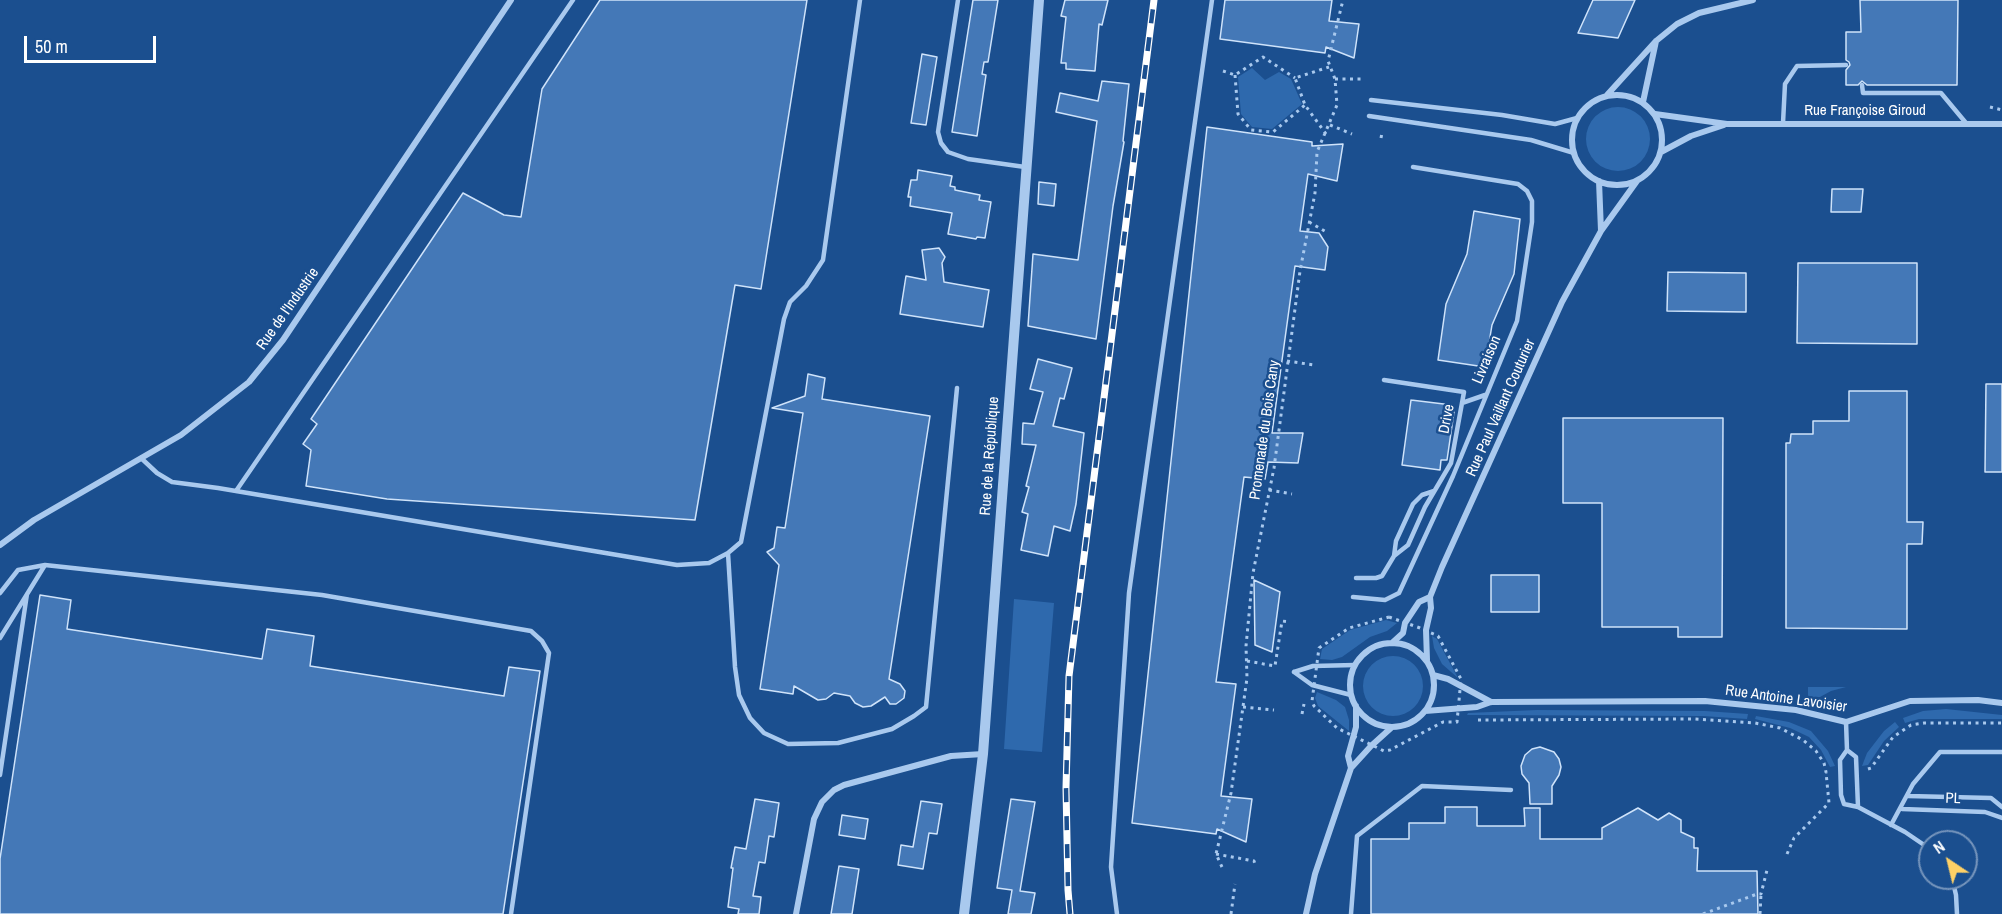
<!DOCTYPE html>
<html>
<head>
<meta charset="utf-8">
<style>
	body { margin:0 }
	#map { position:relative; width:2002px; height:914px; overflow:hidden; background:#1b4f8f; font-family:"Archivo Narrow",sans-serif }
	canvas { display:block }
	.north { position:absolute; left:1918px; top:830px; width:60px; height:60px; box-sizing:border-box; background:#1b4f8f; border:2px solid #7695bc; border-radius:50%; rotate:325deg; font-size:16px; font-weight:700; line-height:24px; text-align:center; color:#fff }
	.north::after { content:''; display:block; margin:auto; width:21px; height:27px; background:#ffd166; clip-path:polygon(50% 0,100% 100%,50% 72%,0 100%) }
	.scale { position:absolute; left:24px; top:36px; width:132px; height:27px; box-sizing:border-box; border:3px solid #fff; border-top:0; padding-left:8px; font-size:18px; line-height:21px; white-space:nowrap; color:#fff; -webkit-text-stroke:4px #1b4f8f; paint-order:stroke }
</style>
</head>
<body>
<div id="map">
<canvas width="2002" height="914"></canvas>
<div class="north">N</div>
<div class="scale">50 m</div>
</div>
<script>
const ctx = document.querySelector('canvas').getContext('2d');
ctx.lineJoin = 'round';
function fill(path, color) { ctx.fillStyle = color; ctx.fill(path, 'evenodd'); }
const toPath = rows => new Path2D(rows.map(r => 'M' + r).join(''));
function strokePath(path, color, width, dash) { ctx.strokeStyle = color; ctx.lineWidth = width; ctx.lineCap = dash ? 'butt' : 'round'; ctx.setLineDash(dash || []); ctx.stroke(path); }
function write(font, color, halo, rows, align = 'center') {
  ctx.font = font + ' "Archivo Narrow",sans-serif'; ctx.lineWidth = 5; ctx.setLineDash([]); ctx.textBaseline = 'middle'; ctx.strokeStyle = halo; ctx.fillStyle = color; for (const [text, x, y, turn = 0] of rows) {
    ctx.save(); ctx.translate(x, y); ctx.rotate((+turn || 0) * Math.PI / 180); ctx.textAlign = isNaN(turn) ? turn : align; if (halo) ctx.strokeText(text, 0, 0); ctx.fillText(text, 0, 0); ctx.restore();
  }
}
fill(toPath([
	[1252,68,1265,80,1279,72,1291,79,1302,104,1272,129,1252,127,1241,114,1238,77],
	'1586 139a32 32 0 1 1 64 0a32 32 0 1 1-64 0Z',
	[1014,599,1054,603,1042,752,1004,749],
	[1386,620,1397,623,1387,631,1370,637,1342,657,1332,660,1320,659,1322,649,1350,630],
	[1432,636,1437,639,1458,678,1442,664,1434,648],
	'1363 686a30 30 0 1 1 60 0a30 30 0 1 1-60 0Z',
	[1808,687,1846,687,1831,691,1820,697,1808,699],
	[1317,692,1336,700,1345,707,1349,720,1349,731,1318,706,1315,698],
	[1946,709,2002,715,2002,719,1919,719,1905,723,1903,718,1923,711],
	[1537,710,1705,711,1748,714,1747,719,1703,716,1467,715,1468,713],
	[1756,716,1789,722,1811,731,1828,751,1835,766,1830,767,1821,750,1809,737,1790,728,1755,719],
	[1895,722,1899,727,1884,741,1868,765,1862,766,1867,753,1884,731]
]), '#2e69ad');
const building = toPath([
	[600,0,807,0,761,289,735,285,695,520,387,499,306,486,311,450,303,444,317,424,311,419,463,193,504,215,521,217,542,89,600,0],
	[973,0,998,0,988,62,984,62,982,74,986,75,977,136,952,132,973,0],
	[1065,0,1108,0,1102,25,1099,24,1095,71,1066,69,1066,63,1061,63,1066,17,1061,16,1065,0],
	[1225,0,1332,0,1329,21,1359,24,1354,58,1326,47,1325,53,1220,39,1225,0],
	[1593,0,1635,0,1618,38,1578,33,1593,0],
	[1860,0,1958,0,1957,85,1867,85,1862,81,1858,85,1846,85,1846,70,1850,65,1849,62,1846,60,1846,32,1861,32,1860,0],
	[922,54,937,57,926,125,911,123,922,54],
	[1102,81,1129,84,1123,141,1124,142,1113,206,1096,339,1028,326,1033,254,1078,260,1097,121,1056,112,1060,93,1098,101,1102,81],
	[1207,127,1312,142,1312,146,1343,144,1337,181,1308,174,1300,231,1319,233,1328,247,1326,262,1325,270,1295,266,1272,433,1303,433,1298,463,1268,462,1265,479,1244,477,1216,682,1236,684,1221,796,1252,799,1246,842,1217,829,1216,834,1132,823,1207,127],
	[918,170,952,176,950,186,955,187,955,190,980,195,979,200,991,202,985,238,977,237,976,239,948,234,952,213,910,206,911,197,908,197,911,180,917,180,918,170],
	[1039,182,1056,184,1054,206,1038,204,1039,182],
	[1832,189,1863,189,1861,212,1831,212,1832,189],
	[1474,211,1520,219,1514,274,1492,325,1485,367,1438,360,1446,304,1467,254,1474,211],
	[939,248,945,257,942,263,944,282,989,290,983,327,900,314,906,276,926,280,922,250,939,248],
	[1798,263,1917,263,1917,344,1797,343,1798,263],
	[1668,272,1746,273,1746,312,1667,311,1668,272],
	[1038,359,1072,368,1064,399,1060,398,1053,426,1084,433,1076,504,1070,531,1054,526,1048,556,1021,550,1028,514,1022,512,1029,487,1026,486,1036,445,1022,444,1023,423,1034,424,1043,392,1030,389,1038,359],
	[808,374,825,378,822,399,930,416,889,679,900,684,905,691,904,698,896,704,890,704,885,697,871,706,863,707,855,703,850,696,834,693,826,699,818,700,794,686,793,694,760,689,779,565,767,552,774,548,777,527,785,528,803,413,772,408,805,396,808,374],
	[1986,384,2002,384,2002,472,1985,472,1986,384],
	[1849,391,1907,391,1907,522,1923,522,1922,544,1907,544,1907,629,1786,628,1786,443,1790,443,1791,434,1813,434,1813,421,1849,421,1849,391],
	[1411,400,1452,405,1451,412,1454,412,1447,460,1441,460,1440,470,1402,465,1411,400],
	[1563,418,1723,418,1722,637,1678,637,1678,627,1602,627,1602,503,1563,503,1563,418],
	[1491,575,1539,575,1539,612,1491,612,1491,575],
	[1254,580,1280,592,1272,652,1255,645,1254,580],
	[40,595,71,600,67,629,262,659,267,629,314,636,310,666,504,696,509,667,540,671,503,914,0,914,0,859,40,595],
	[1540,747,1554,752,1559,759,1561,767,1559,775,1552,786,1552,804,1530,804,1529,783,1522,774,1521,766,1525,755,1532,749,1540,747],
	[755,799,779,803,774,837,769,836,765,863,759,862,753,896,761,897,759,914,738,914,739,909,728,907,733,868,731,868,735,847,746,849,755,799],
	[1011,799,1035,802,1020,891,1035,893,1031,914,1008,914,1012,890,997,888,1011,799],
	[921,801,942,804,937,834,929,833,923,869,898,865,901,845,913,847,921,801],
	[1445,807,1477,807,1477,826,1525,826,1524,808,1540,808,1540,839,1602,839,1602,828,1638,808,1658,820,1669,813,1681,820,1681,832,1694,838,1694,848,1698,848,1697,871,1757,871,1758,914,1371,914,1371,839,1409,839,1409,823,1445,823,1445,807],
	[842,815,868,819,865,839,839,835,842,815],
	[839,866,859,869,852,914,831,914,839,866]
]);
fill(building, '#4478b7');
strokePath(building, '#cfe3fa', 1.5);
strokePath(toPath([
	[1223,71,1235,75,1263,57,1295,78],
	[1235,75,1238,114,1251,130,1273,132,1305,105],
	[1335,79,1361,79],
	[1990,107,2002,110],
	[1330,125,1352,134],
	[1326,134,1305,105,1295,78,1329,67],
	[1381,138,1382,133],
	[1309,222,1328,233],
	[1287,361,1314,365],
	[1269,490,1292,494],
	[1389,617,1420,628,1438,636,1461,679,1457,722,1443,722,1390,750,1384,751,1337,728,1314,706,1312,701,1319,648,1349,628,1389,617],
	[1247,661,1275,666,1282,621,1290,622],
	[1243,707,1274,710],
	[1302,714,1304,704],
	[1478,720,1695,719,1755,723,1780,728,1803,740,1816,751,1824,763,1826,772,1831,771],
	[1868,769,1871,768,1893,737,1911,725,1924,723,2002,723],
	[1216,854,1254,861,1255,864],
	[1787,854,1794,838,1829,803,1826,772],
	[1222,867,1216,854,1231,793,1247,678,1246,646,1253,573,1274,468,1300,271,1315,193,1317,152,1337,105,1335,79,1328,61,1343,0],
	[1231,914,1235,884],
	[1703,914,1757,894,1761,894,1767,870],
	[1760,914,1761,894]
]), '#a9c9ee', 3, [3, 4.5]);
strokePath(toPath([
	[958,0,938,132,941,143,948,152,968,159,1025,167],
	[1862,85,1863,93,1941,93,1966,123],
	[1371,100,1502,115,1555,124,1577,118],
	[1369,116,1531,140,1574,153],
	[1783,123,1785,84,1797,66,1846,65],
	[1462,403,1485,395],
	[141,458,157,473,172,482,218,488,677,565,709,563,728,553,741,542,784,319,790,302,806,286,823,260,860,0],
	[236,491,573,0],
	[728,553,735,667,739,695,750,718,764,733,788,744,838,743,892,729,914,716,926,707,957,388],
	[1394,556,1396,541,1413,504,1422,495,1434,491],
	[1356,578,1376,578,1382,576,1394,556,1408,545,1425,507,1451,463,1462,403,1464,392,1384,380],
	[0,593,18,570,45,565,322,595,531,631,542,641,549,653,511,914],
	[1353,597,1385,600,1399,593,1453,476,1517,321,1532,222,1532,201,1527,191,1518,184,1413,167],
	[0,638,45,565],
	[1294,672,1312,685,1351,695],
	[1294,672,1313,666,1355,665],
	[1846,722,1847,750,1840,760,1841,795,1844,804,1858,807,1905,832,1930,849],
	[1847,750,1856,757,1858,807],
	[0,775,27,594],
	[1908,796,1991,798,2002,807],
	[1902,809,1985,812,2002,818],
	[1891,825,1913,784,1940,752,2002,752],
	[1952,878,1956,895,1957,914],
	[1117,914,1111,867,1129,593,1212,0],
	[1351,914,1357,836,1422,786,1511,790]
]), '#a9c9ee', 4.5);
strokePath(toPath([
	'1572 140a45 45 0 1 1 90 0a45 45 0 1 1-90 0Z',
	[1607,95,1656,41,1677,24,1699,13,1753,0],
	[1643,102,1656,41],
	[1655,114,1727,124,2002,124],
	[1661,152,1691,136,1724,125],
	[1599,181,1601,231],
	[0,545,34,520,181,435,249,382,283,340,511,0],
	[1392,643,1403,633,1405,623,1419,602,1430,597],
	'1350 685a42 42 0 1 1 84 0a42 42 0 1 1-84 0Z',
	[1427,660,1426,630,1431,608,1430,597,1442,567,1562,302,1601,231,1637,181],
	[1433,675,1448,679,1491,702],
	[1425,711,1477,707,1491,702,1705,701,1796,710,1846,722,1910,701,1978,700,2002,703],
	[1351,768,1348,756,1356,727,1356,706],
	[796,914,814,819,822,802,834,790,844,785,951,756,983,754],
	[1306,914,1315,874,1351,768,1371,746,1391,728]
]), '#a9c9ee', 6);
strokePath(toPath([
	[964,914,983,754,1039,0]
]), '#a9c9ee', 10);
const rail = toPath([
	[1070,914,1068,890,1066,788,1069,676,1154,0]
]);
strokePath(rail, '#fff', 7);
strokePath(rail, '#1b4f8f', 4.5, [14]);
write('15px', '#fff', '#1b4f8f', [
	["Rue Françoise Giroud",1865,111],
	["Rue de l'Industrie",288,309,-55],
	["Livraison",1487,360,-67],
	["Rue Paul Vaillant Couturier",1501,408,-66],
	["Drive",1447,419,-79],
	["Promenade du Bois Cany",1265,430,-82],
	["Rue de la République",990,456,-86],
	["Rue Antoine Lavoisier",1786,699,8],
	["PL",1953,799,2]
]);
</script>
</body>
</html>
